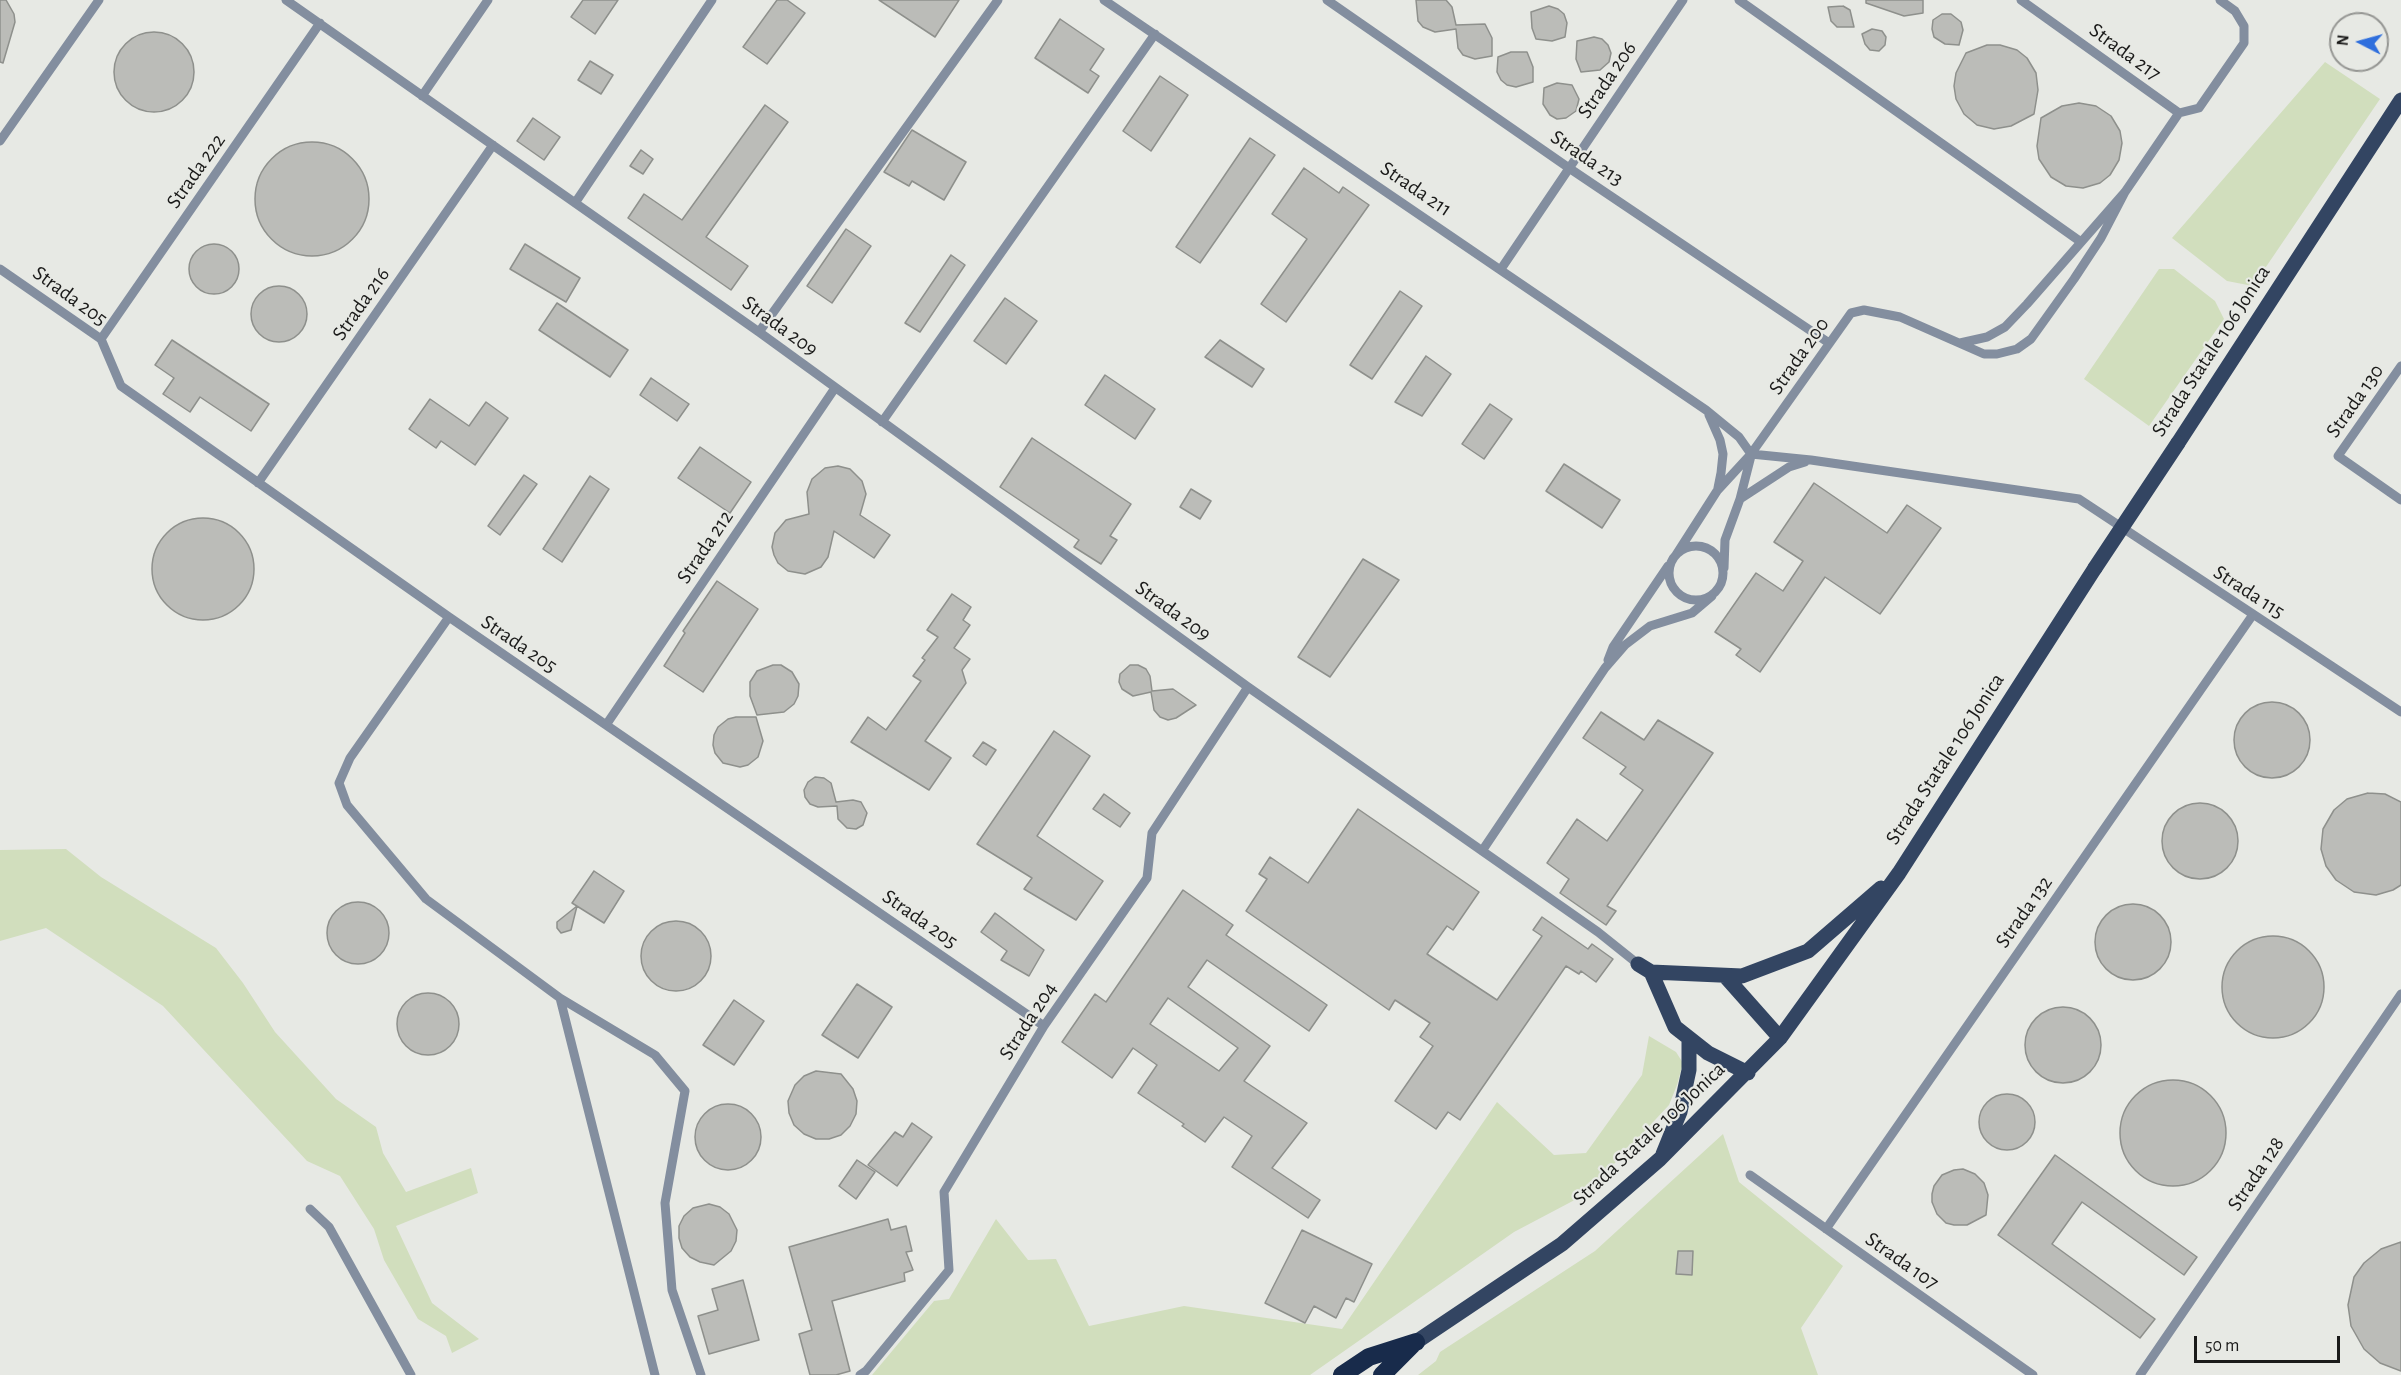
<!DOCTYPE html>
<html>
<head>
<meta charset="utf-8">
<style>
	body { margin:0 }
	#map { position:relative; width:2401px; height:1375px; overflow:hidden; background:#e7e9e4; font-family:"Alegreya Sans",sans-serif }
	canvas { display:block }
	.north { position:absolute; left:2329px; top:12px; width:60px; height:60px; box-sizing:border-box; background:#e7e9e4; border:2px solid #959693; border-radius:50%; rotate:276deg; font-size:16px; font-weight:700; line-height:24px; text-align:center; color:#1a1a19 }
	.north::after { content:''; display:block; margin:auto; width:21px; height:27px; background:#2f6fdd; clip-path:polygon(50% 0,100% 100%,50% 72%,0 100%) }
	.scale { position:absolute; left:2194px; top:1336px; width:146px; height:27px; box-sizing:border-box; border:3px solid #1a1a19; border-top:0; padding-left:8px; font-size:18px; line-height:21px; white-space:nowrap; color:#1a1a19; -webkit-text-stroke:4px #e7e9e4; paint-order:stroke }
</style>
</head>
<body>
<div id="map">
<canvas width="2401" height="1375"></canvas>
<div class="north">N</div>
<div class="scale">50 m</div>
</div>
<script>
const ctx = document.querySelector('canvas').getContext('2d');
ctx.lineJoin = 'round';
function fill(path, color) { ctx.fillStyle = color; ctx.fill(path, 'evenodd'); }
const toPath = rows => new Path2D(rows.map(r => 'M' + r).join(''));
function strokePath(path, color, width, dash) { ctx.strokeStyle = color; ctx.lineWidth = width; ctx.lineCap = dash ? 'butt' : 'round'; ctx.setLineDash(dash || []); ctx.stroke(path); }
function write(font, color, halo, rows, align = 'center') {
  ctx.font = font + ' "Alegreya Sans",sans-serif'; ctx.lineWidth = 4.5; ctx.setLineDash([]); ctx.textBaseline = 'middle'; ctx.strokeStyle = halo; ctx.fillStyle = color; for (const [text, x, y, turn = 0] of rows) {
    ctx.save(); ctx.translate(x, y); ctx.rotate((+turn || 0) * Math.PI / 180); ctx.textAlign = isNaN(turn) ? turn : align; if (halo) ctx.strokeText(text, 0, 0); ctx.fillText(text, 0, 0); ctx.restore();
  }
}
fill(toPath([
	[2325,62,2380,99,2253,286,2227,281,2172,238],
	[2159,269,2174,269,2215,301,2224,319,2149,426,2084,379],
	[66,849,101,877,216,948,243,983,275,1032,336,1099,376,1127,383,1153,406,1192,471,1168,478,1193,396,1226,432,1303,479,1339,452,1353,446,1336,418,1319,384,1260,374,1229,340,1176,307,1161,163,1006,46,928,0,941,0,850],
	[1649,1036,1676,1052,1683,1063,1677,1085,1669,1105,1586,1194,1514,1232,1310,1375,872,1375,934,1301,949,1299,996,1219,1028,1260,1056,1259,1089,1326,1184,1306,1342,1329,1497,1102,1554,1155,1586,1153,1642,1075],
	[1723,1134,1739,1182,1843,1266,1801,1328,1818,1375,1418,1375,1436,1361,1440,1352,1595,1251]
]), '#d1debd');
const building = toPath([
	[0,0,6,0,14,14,15,22,3,63,0,62,0,0],
	[583,0,618,0,595,34,571,17,583,0],
	[777,0,787,0,805,13,767,64,743,47,777,0],
	[879,0,959,0,935,37,879,0],
	[1416,0,1446,0,1452,7,1456,25,1485,24,1492,38,1492,56,1475,59,1463,55,1458,48,1456,29,1435,32,1423,27,1418,21,1416,0],
	[1866,0,1923,0,1923,13,1904,16,1866,3,1866,0],
	[1549,6,1558,9,1564,14,1567,23,1565,37,1552,41,1536,39,1532,28,1531,12,1549,6],
	[1843,6,1850,10,1854,27,1837,27,1831,21,1828,7,1843,6],
	[1942,14,1951,14,1961,22,1963,30,1959,45,1945,44,1934,37,1932,29,1933,20,1942,14],
	[1060,19,1104,49,1090,70,1099,76,1088,93,1035,58,1060,19],
	[1872,29,1882,31,1886,37,1885,45,1879,51,1870,50,1865,44,1862,34,1872,29],
	'114 72a40 40 0 1 1 80 0a40 40 0 1 1-80 0Z',
	[1594,37,1602,39,1608,45,1611,53,1609,62,1600,70,1581,72,1576,59,1577,41,1594,37],
	[2000,45,2017,50,2027,58,2036,73,2038,90,2034,114,2011,126,1994,129,1977,125,1964,114,1956,99,1954,86,1956,73,1966,53,1987,45,2000,45],
	[1511,52,1527,52,1533,67,1533,82,1516,87,1507,85,1501,80,1497,72,1498,57,1511,52],
	[590,61,613,75,601,94,578,80,590,61],
	[1160,76,1188,95,1151,151,1123,131,1160,76],
	[1557,83,1572,85,1579,99,1576,111,1566,118,1557,119,1550,115,1543,104,1544,88,1557,83],
	[2079,103,2096,106,2111,116,2120,131,2122,143,2119,160,2110,175,2100,183,2083,188,2066,186,2051,177,2039,159,2037,146,2041,118,2062,106,2079,103],
	[765,105,788,122,706,237,748,266,731,290,628,218,644,194,682,220,765,105],
	[533,118,560,137,544,160,517,141,533,118],
	[912,130,966,162,944,200,912,181,909,186,884,172,912,130],
	[1250,138,1275,155,1200,263,1176,247,1250,138],
	'255 199a57 57 0 1 1 114 0a57 57 0 1 1-114 0Z',
	[641,150,653,159,643,174,630,166,641,150],
	[1304,168,1339,193,1343,187,1369,205,1286,322,1261,304,1307,239,1272,214,1304,168],
	[846,229,871,246,832,303,807,286,846,229],
	[525,244,580,278,566,302,510,269,525,244],
	'189 269a25 25 0 1 1 50 0a25 25 0 1 1-50 0Z',
	[951,255,965,265,920,332,905,323,951,255],
	'251 314a28 28 0 1 1 56 0a28 28 0 1 1-56 0Z',
	[1400,291,1422,306,1372,379,1350,365,1400,291],
	[1005,298,1037,321,1006,364,974,341,1005,298],
	[557,303,628,350,610,377,539,330,557,303],
	[172,340,269,404,251,431,200,397,190,412,163,394,174,378,155,365,172,340],
	[1220,340,1264,369,1252,387,1205,357,1220,340],
	[1426,356,1451,374,1422,416,1395,402,1426,356],
	[1105,375,1155,409,1135,439,1085,405,1105,375],
	[651,378,689,404,677,421,640,395,651,378],
	[430,399,469,426,486,402,508,418,475,465,441,441,436,448,409,429,430,399],
	[1490,404,1512,419,1484,459,1462,444,1490,404],
	[1032,438,1131,504,1110,536,1117,540,1101,564,1074,547,1079,540,1000,487,1032,438],
	[700,447,751,482,730,513,678,478,700,447],
	[1564,464,1620,500,1602,528,1546,491,1564,464],
	[838,466,850,469,862,481,866,494,860,515,890,535,874,558,834,531,828,557,821,567,805,574,788,571,778,563,774,555,772,547,775,533,786,520,809,514,807,492,812,479,825,468,838,466],
	[524,475,537,484,500,535,488,526,524,475],
	[590,476,609,489,562,562,543,549,590,476],
	[1814,483,1887,533,1907,505,1941,528,1880,614,1825,577,1760,672,1736,655,1741,649,1715,632,1756,573,1783,591,1803,561,1774,542,1814,483],
	[1191,489,1211,501,1200,519,1180,507,1191,489],
	'152 569a51 51 0 1 1 102 0a51 51 0 1 1-102 0Z',
	[1363,559,1399,580,1330,677,1298,657,1363,559],
	[717,581,758,609,703,692,664,666,685,633,683,631,717,581],
	[952,594,971,607,963,620,970,625,954,648,970,659,962,670,966,683,925,741,951,758,929,790,851,742,868,717,886,730,921,681,913,676,925,660,922,658,938,637,927,630,952,594],
	[773,665,781,665,792,672,799,684,798,696,794,704,784,712,757,715,750,696,750,682,757,671,773,665],
	[1130,665,1138,665,1146,669,1150,676,1152,691,1173,689,1196,705,1176,718,1168,720,1160,717,1154,710,1151,692,1133,696,1122,689,1119,682,1120,674,1130,665],
	'2234 740a38 38 0 1 1 76 0a38 38 0 1 1-76 0Z',
	[1601,712,1644,740,1658,720,1713,753,1607,906,1616,911,1606,925,1560,893,1569,879,1547,863,1577,819,1607,841,1643,790,1620,774,1626,767,1583,738,1601,712],
	[736,717,756,717,763,741,758,757,748,765,740,767,723,763,715,753,713,745,714,735,718,727,728,719,736,717],
	[1054,731,1090,756,1037,836,1103,881,1076,920,1024,889,1032,878,977,844,1054,731],
	[983,742,996,750,986,765,973,756,983,742],
	[815,777,824,778,831,783,836,802,853,800,861,802,867,813,863,825,856,829,847,828,838,819,837,806,818,807,810,804,805,797,804,790,808,782,815,777],
	[2368,793,2385,794,2401,802,2401,885,2393,890,2376,895,2354,892,2336,880,2326,866,2321,849,2323,829,2334,810,2347,799,2368,793],
	[1104,794,1130,813,1120,827,1093,809,1104,794],
	'2162 841a38 38 0 1 1 76 0a38 38 0 1 1-76 0Z',
	[1358,809,1479,892,1453,930,1447,926,1427,954,1497,1000,1542,936,1533,930,1542,917,1588,949,1592,944,1613,959,1596,982,1581,971,1579,974,1566,966,1460,1120,1448,1112,1436,1129,1395,1101,1433,1046,1420,1037,1430,1023,1395,1000,1389,1010,1246,911,1267,879,1259,874,1270,857,1308,883,1358,809],
	[594,871,624,891,604,923,572,903,594,871],
	[1183,890,1233,925,1226,935,1327,1005,1309,1031,1207,960,1188,987,1270,1046,1244,1081,1307,1123,1272,1168,1320,1200,1308,1218,1232,1167,1252,1136,1224,1117,1205,1142,1182,1126,1184,1124,1138,1093,1157,1065,1133,1048,1112,1078,1062,1042,1095,994,1106,1002,1183,890],
	[1168,998,1238,1048,1219,1071,1150,1024,1168,998],
	'327 933a31 31 0 1 1 62 0a31 31 0 1 1-62 0Z',
	'2095 942a38 38 0 1 1 76 0a38 38 0 1 1-76 0Z',
	[577,906,571,930,561,933,557,928,557,922,577,906],
	[995,913,1044,950,1029,976,1001,960,1007,951,981,932,995,913],
	'641 956a35 35 0 1 1 70 0a35 35 0 1 1-70 0Z',
	'2222 987a51 51 0 1 1 102 0a51 51 0 1 1-102 0Z',
	[857,984,892,1007,858,1058,822,1035,857,984],
	'397 1024a31 31 0 1 1 62 0a31 31 0 1 1-62 0Z',
	[734,1000,764,1021,734,1065,703,1045,734,1000],
	'2025 1045a38 38 0 1 1 76 0a38 38 0 1 1-76 0Z',
	[816,1071,841,1074,853,1089,857,1101,856,1114,850,1126,841,1135,829,1139,816,1139,804,1134,794,1125,789,1113,788,1101,795,1085,804,1076,816,1071],
	'2120 1133a53 53 0 1 1 106 0a53 53 0 1 1-106 0Z',
	'1979 1122a28 28 0 1 1 56 0a28 28 0 1 1-56 0Z',
	'695 1137a33 33 0 1 1 66 0a33 33 0 1 1-66 0Z',
	[912,1123,932,1137,897,1186,868,1165,895,1132,903,1137,912,1123],
	[2055,1155,2197,1257,2184,1275,2082,1202,2052,1244,2155,1319,2140,1338,1998,1235,2055,1155],
	[857,1160,875,1172,856,1199,839,1186,857,1160],
	[1963,1169,1975,1174,1984,1183,1988,1195,1986,1215,1967,1225,1954,1225,1946,1223,1937,1214,1932,1202,1932,1194,1934,1186,1942,1175,1954,1170,1963,1169],
	[709,1204,720,1207,729,1214,737,1230,736,1241,731,1251,714,1265,700,1262,690,1257,682,1248,679,1238,679,1226,684,1216,693,1208,709,1204],
	[888,1219,891,1230,906,1226,912,1251,906,1252,913,1270,904,1273,905,1281,832,1301,850,1371,836,1375,810,1375,799,1334,812,1330,789,1247,888,1219],
	[1302,1230,1372,1264,1354,1302,1346,1298,1336,1318,1314,1306,1305,1323,1265,1303,1302,1230],
	[2401,1242,2401,1371,2380,1363,2364,1349,2351,1326,2348,1305,2354,1277,2364,1263,2381,1249,2401,1242],
	[1678,1251,1693,1251,1692,1275,1676,1274,1678,1251],
	[743,1280,759,1340,709,1354,698,1316,718,1310,712,1289,743,1280]
]);
fill(building, '#bbbcb8');
strokePath(building, '#8e908c', 1.5);
strokePath(toPath([
	[286,0,759,332,1248,687,1598,932,1638,964],
	[1104,0,1706,410,1739,437,1751,454],
	[1327,0,1569,168,1829,343],
	[1739,0,2081,242],
	[2021,0,2179,113],
	[422,96,488,0],
	[2179,113,2199,108,2244,43,2244,26,2235,11,2220,0],
	[0,141,99,0],
	[575,203,712,0],
	[0,269,101,339,121,386,449,617,1044,1026],
	[1501,269,1683,0],
	[759,332,998,0],
	[101,339,320,23],
	[1960,343,1987,337,2005,327,2027,304,2125,192,2179,113],
	[2401,366,2338,456,2401,500],
	[1709,415,1720,440,1723,454,1721,473,1718,488],
	[882,422,1155,34],
	[1751,454,1811,460,2079,499,2401,712],
	[258,483,493,145],
	[1740,499,1789,467,1805,462],
	'1669 573a27 27 0 1 1 54 0a27 27 0 1 1-54 0Z',
	[1676,555,1717,491,1751,454,1851,313,1864,310,1900,317,1984,354,1997,354,2017,349,2031,339,2074,279,2101,238,2125,192],
	[1724,568,1725,540,1740,499,1751,456],
	[449,617,350,758,339,783,347,805,426,899,560,998,655,1375],
	[1608,660,1613,647,1668,566],
	[606,725,835,388],
	[1482,851,1605,668,1625,645,1650,626,1692,613,1712,596],
	[560,998,655,1055,685,1091,665,1203,672,1290,701,1375],
	[1750,1175,2033,1375],
	[310,1209,329,1227,411,1375],
	[1826,1229,2252,616],
	[860,1375,866,1371,949,1270,944,1192,1044,1026,1147,878,1152,833,1248,687],
	[2140,1375,2401,994]
]), '#838e9f', 9);
strokePath(toPath([
	[2178,443,2401,100],
	[1638,964,1651,972,1675,1027,1708,1053,1748,1073],
	[1651,972,1742,976,1808,951,1881,888],
	[1725,976,1780,1038],
	[1663,1154,1680,1112,1689,1070,1689,1039],
	[1416,1342,1562,1244,1660,1159,1780,1038,1899,873,2095,568]
]), '#334562', 15);
strokePath(toPath([
	[1342,1375,1369,1357,1416,1342],
	[1382,1375,1412,1345]
]), '#182b4b', 18);
strokePath(toPath([
	[2095,568,2178,443]
]), '#334562', 15);
write('21px', '#1a1a19', '#e7e9e4', [
	["Strada 217",2125,52,36],
	["Strada 206",1607,80,-56],
	["Strada 213",1587,158,34],
	["Strada 222",196,171,-55],
	["Strada 211",1416,189,34],
	["Strada 205",70,296,36],
	["Strada 216",361,304,-55],
	["Strada 209",780,326,36],
	["Strada Statale 106 Jonica",2211,351,-57],
	["Strada 200",1799,356,-55],
	["Strada 130",2355,401,-55],
	["Strada 212",705,547,-56],
	["Strada 115",2249,592,33],
	["Strada 209",1173,611,36],
	["Strada 205",519,644,34],
	["Strada Statale 106 Jonica",1945,759,-57],
	["Strada 132",2024,912,-55],
	["Strada 205",920,919,35],
	["Strada 204",1028,1021,-57],
	["Strada Statale 106 Jonica",1649,1134,-43],
	["Strada 128",2256,1174,-56],
	["Strada 107",1902,1261,35]
]);
</script>
</body>
</html>
